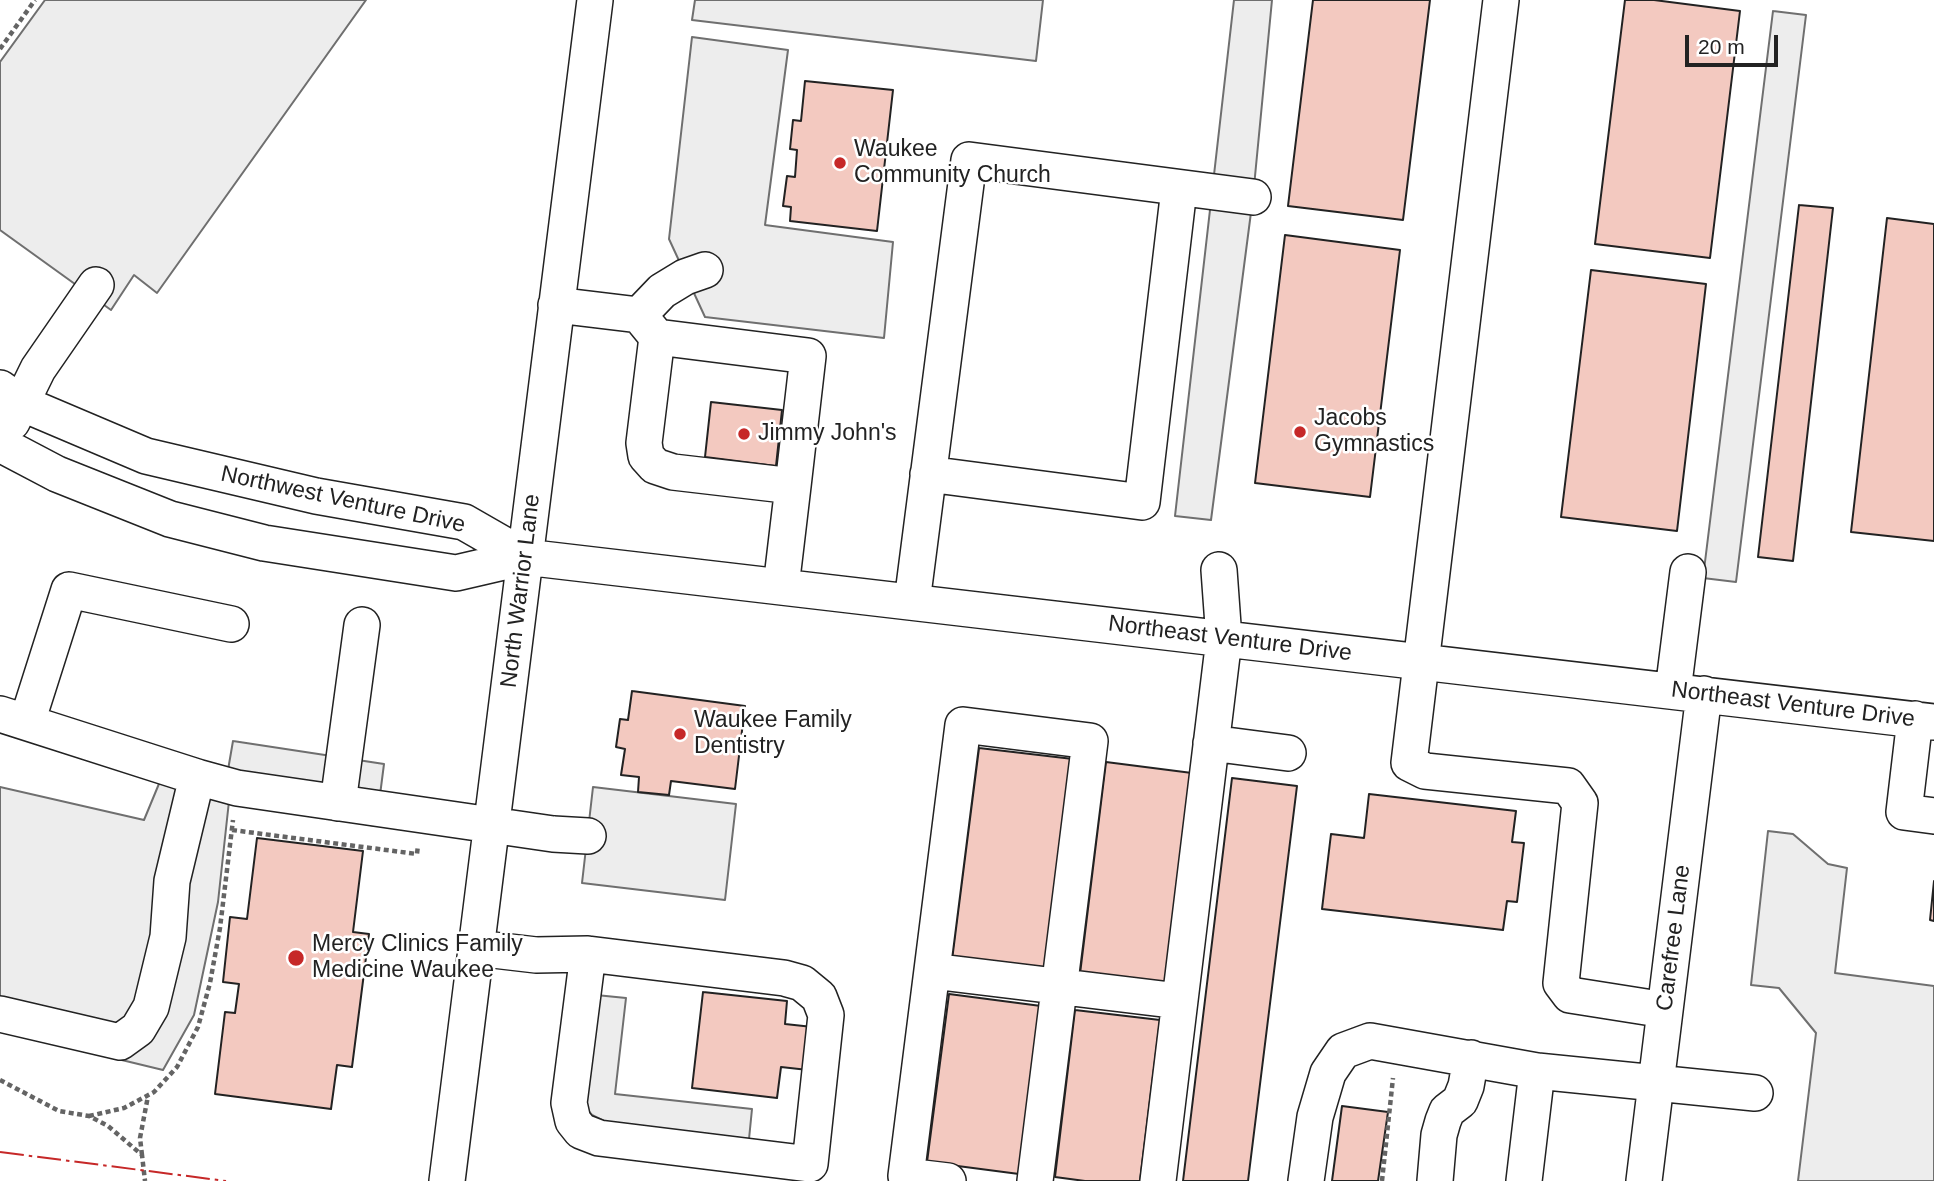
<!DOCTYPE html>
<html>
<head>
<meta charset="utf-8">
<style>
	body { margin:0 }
	#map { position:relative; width:1934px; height:1181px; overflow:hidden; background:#fff; font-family:Arial,sans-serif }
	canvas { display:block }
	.scale { position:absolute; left:1685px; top:35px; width:93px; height:32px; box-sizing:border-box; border:4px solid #222; border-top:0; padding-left:9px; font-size:21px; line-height:24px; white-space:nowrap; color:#222; -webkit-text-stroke:5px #fff; paint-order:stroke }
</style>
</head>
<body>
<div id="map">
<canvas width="1934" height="1181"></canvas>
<div class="scale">20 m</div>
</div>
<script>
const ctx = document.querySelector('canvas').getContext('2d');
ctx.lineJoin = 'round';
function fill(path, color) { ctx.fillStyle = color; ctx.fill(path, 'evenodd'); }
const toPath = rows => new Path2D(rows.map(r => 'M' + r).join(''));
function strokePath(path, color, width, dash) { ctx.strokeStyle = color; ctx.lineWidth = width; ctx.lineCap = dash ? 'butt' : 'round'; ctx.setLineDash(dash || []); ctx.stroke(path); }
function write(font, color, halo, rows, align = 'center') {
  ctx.font = font + ' Arial,sans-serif'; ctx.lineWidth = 5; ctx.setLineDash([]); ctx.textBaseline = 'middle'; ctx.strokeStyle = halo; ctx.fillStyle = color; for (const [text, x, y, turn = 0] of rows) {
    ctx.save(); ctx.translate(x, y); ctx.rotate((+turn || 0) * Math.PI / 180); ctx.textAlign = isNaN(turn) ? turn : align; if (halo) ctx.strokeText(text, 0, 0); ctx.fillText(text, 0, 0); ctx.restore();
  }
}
const parking = toPath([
	[45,0,366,0,157,293,134,275,111,310,0,230,0,62,45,0],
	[695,0,1043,0,1036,61,692,20,695,0],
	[1234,0,1272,0,1253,197,1211,520,1175,516,1234,0],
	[1773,11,1806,15,1736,582,1703,578,1773,11],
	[692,37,788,50,765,225,893,242,884,338,705,317,669,239,692,37],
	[233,741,384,764,376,826,229,801,218,902,194,1015,163,1070,2,1031,0,1023,0,787,144,820,168,762,228,770,233,741],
	[593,787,736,804,725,900,582,883,593,787],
	[1768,831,1793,834,1828,864,1847,868,1835,973,1934,986,1934,1181,1798,1181,1816,1033,1779,988,1751,985,1768,831],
	[596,995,626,998,615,1094,752,1109,749,1139,606,1122,592,1115,585,1107,596,995]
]);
fill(parking, '#ededed');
strokePath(parking, '#6f6f6f', 2);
const building = toPath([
	[1313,0,1430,0,1403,220,1288,206,1313,0],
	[1625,0,1654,0,1740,11,1710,258,1595,244,1625,0],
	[805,81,893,90,877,231,790,221,791,207,783,206,787,176,795,177,797,150,790,149,793,120,801,121,805,81],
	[1799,205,1833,208,1793,561,1758,557,1799,205],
	[1887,218,1934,224,1934,541,1851,532,1887,218],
	[1285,235,1400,250,1370,497,1255,483,1285,235],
	[1591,270,1706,284,1677,531,1561,517,1591,270],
	[711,402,782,410,776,466,705,457,711,402],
	[632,691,745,706,735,789,671,781,669,795,638,792,639,777,621,775,625,749,616,747,620,719,628,720,632,691],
	[979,748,1073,759,1045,972,952,960,979,748],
	[1106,762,1192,773,1165,985,1080,974,1106,762],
	[1232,778,1297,786,1248,1181,1183,1181,1232,778],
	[1369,794,1516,811,1512,842,1524,843,1517,902,1507,901,1503,930,1322,909,1331,834,1364,838,1369,794],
	[257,838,363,851,353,932,369,934,352,1067,337,1065,331,1109,215,1094,225,1012,235,1013,239,984,223,982,230,917,247,919,257,838],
	[1934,881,1934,921,1930,920,1934,881],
	[703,992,787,1001,785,1024,822,1028,817,1071,781,1067,777,1098,692,1088,703,992],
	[949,994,1041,1006,1019,1174,927,1162,949,994],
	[1075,1010,1160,1020,1140,1181,1085,1181,1055,1177,1075,1010],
	[1342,1106,1388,1112,1378,1181,1332,1181,1342,1106]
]);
fill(building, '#f3c9c0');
strokePath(building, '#222', 2);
const minor = toPath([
	[1501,0,1409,763,1425,771,1568,786,1580,803,1561,983,1570,995,1665,1010],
	[556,305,639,315,657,337,644,443,646,456,655,466,673,472,793,486,808,356,657,337],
	[639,315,662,291,685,277,705,270],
	[0,388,21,403,146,456,316,496,464,522,525,557],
	[12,422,38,369,96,285],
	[0,444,57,474,170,519,264,543,456,573,525,557,1934,722],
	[928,474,1142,502,1179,189],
	[781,587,793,486],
	[912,602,969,160,1253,197],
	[1673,691,1688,572],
	[0,714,197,777],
	[1915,719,1904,812,1934,816],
	[27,722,69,590,231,624],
	[1211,743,1288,753],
	[338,803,362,625],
	[476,948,536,955,588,954,784,978,802,983,819,997,826,1015,810,1164,599,1138,581,1131,573,1121,569,1103,588,954],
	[932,971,1179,1001],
	[0,1014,120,1042,138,1029,151,1007,168,937,172,881,197,777,237,788,553,834,588,836],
	[447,1181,595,0],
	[948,1181,906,1176,963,725,1090,741,1035,1181],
	[1158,1181,1224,639,1219,570],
	[1306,1181,1315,1117,1328,1073,1343,1051,1370,1041,1537,1071,1755,1093],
	[1435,1181,1439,1135,1443,1121,1447,1111,1460,1101,1466,1086,1471,1058],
	[1524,1181,1537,1071],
	[1644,1181,1704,694]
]);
strokePath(minor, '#222', 38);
strokePath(toPath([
	[0,49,35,0],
	[232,830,417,854,418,845],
	[0,1080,59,1111,89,1116,108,1126,142,1155,145,1181],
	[89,1116,124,1108,154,1092,177,1067,198,1027,210,983,220,928,233,820],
	[142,1155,140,1138,148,1096],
	[1382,1181,1393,1078]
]), '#646464', 4.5, [5, 3.5]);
strokePath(minor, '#fff', 35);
strokePath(toPath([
	[0,1152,226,1181]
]), '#c62828', 2, [24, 5, 3.5, 5]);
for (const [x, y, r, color] of [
	[840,163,7,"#c62828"],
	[1300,432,7,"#c62828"],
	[744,434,7,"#c62828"],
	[680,734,7,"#c62828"],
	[296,958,9,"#c62828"]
]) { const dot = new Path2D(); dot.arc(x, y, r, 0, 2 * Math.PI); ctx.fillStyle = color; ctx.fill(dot); strokePath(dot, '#fff', 2.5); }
write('23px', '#222', '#fff', [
	["Waukee",854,150],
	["Community Church",854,176],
	["Jacobs",1314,419],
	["Gymnastics",1314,445],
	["Jimmy John's",758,434],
	["Waukee Family",694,721],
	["Dentistry",694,747],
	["Mercy Clinics Family",312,945],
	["Medicine Waukee",312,971]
], 'left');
write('23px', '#222', '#fff', [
	["Northwest Venture Drive",343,500,12],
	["North Warrior Lane",521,591,-83],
	["Northeast Venture Drive",1230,639,7],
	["Northeast Venture Drive",1793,705,7],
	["Carefree Lane",1674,938,-83]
]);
</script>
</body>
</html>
